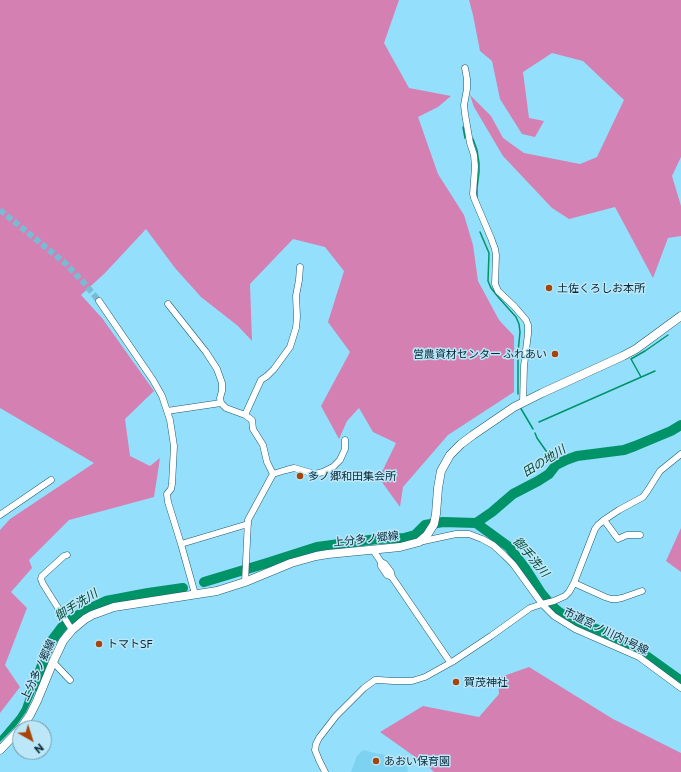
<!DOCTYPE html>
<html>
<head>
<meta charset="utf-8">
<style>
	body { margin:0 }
	#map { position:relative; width:681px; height:772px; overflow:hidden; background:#94dffc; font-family:Commissioner,sans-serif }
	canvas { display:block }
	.north { position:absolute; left:12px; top:720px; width:40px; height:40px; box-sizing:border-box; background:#bce7f9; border:1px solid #749baa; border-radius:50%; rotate:141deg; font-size:11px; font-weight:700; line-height:16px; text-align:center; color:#082934 }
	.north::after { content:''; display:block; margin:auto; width:14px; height:18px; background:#a74409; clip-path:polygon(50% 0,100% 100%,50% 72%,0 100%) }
</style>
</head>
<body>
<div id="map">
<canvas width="681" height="772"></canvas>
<div class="north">N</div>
</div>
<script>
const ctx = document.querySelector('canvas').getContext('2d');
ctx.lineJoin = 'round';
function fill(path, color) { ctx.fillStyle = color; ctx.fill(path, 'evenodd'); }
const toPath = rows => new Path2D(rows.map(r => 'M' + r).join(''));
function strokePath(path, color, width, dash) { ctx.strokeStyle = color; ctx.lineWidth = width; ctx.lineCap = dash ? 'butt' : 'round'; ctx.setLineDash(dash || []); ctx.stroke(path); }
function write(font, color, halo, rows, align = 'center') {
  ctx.font = font + ' Commissioner,"Noto Sans JP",sans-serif'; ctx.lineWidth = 3; ctx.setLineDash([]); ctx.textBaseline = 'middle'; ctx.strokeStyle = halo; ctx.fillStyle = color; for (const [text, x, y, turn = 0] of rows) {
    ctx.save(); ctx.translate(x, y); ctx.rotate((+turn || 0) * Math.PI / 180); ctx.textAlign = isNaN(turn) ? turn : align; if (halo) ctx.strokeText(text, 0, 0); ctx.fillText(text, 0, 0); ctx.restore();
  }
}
fill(toPath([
	[363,750,378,754,382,754,407,766,408,772,351,772,357,756]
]), '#7dd2f1');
fill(toPath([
	[0,0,399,0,384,43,409,88,451,96,438,107,418,117,438,174,464,215,473,245,478,281,499,320,514,336,514,392,448,435,403,487,400,507,379,478,396,443,373,432,359,408,347,421,339,439,321,406,350,352,328,322,344,271,325,247,293,239,250,284,252,341,238,326,201,297,175,268,146,229,105,273,81,295,102,318,154,391,125,419,130,456,150,466,160,458,154,497,69,520,29,560,32,568,11,592,27,608,5,665,20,687,0,713,0,530,10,519,94,463,0,408],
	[469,0,681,0,681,157,672,176,681,206,681,236,668,238,653,278,615,207,569,219,552,208,503,156,474,107,470,95,491,116,503,138,524,153,580,164,597,157,624,100,583,61,552,53,523,72,529,118,544,121,535,137,522,134,500,99,492,61,480,51,473,15],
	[681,528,681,572,666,561],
	[529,667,613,719,681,753,681,772,434,772,428,766,380,732,423,706,479,717,499,694,498,678]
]), '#d580b2');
fill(toPath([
	[34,674,41,676,33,697,26,712,16,726,0,742,0,736,17,716,22,708]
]), '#009368');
strokePath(toPath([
	[463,127,465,138],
	[473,139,477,150,479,163,479,172,477,188,477,199],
	[480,232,489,253,488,281,491,288,499,298,516,317,519,324,520,332,518,352,518,394],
	[641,377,631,359,645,351,668,335],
	[520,407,533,429],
	[539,422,655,371],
	[535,433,537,438,556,465]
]), '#009368', 1.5);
strokePath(toPath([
	[476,523,492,512,513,494,538,481,549,474,556,465,566,460,577,456,624,450,635,446,671,431,681,425],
	[204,582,267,563,317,547,377,539,404,538,415,535,425,525,443,522,476,523,509,547,525,568,541,593,552,606,559,612,572,620,601,631,631,645,681,681],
	[34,687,50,643,62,627,73,618,91,608,106,601,148,593,183,588]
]), '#009368', 10);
strokePath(toPath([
	[0,210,65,263,85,284,99,301]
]), '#78bbd4', 6, [6, 3]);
const minor = toPath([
	[465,68,467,79,467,89,464,105,465,114,470,143,474,155,475,167,473,194,474,198,491,238,495,249,496,255,495,284,498,291,514,306,526,320,528,325,528,334,524,366,523,403],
	[99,301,153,380,162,396,170,420,174,446,172,484,171,489,167,494,168,502,181,544,195,594],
	[168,304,206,352,217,369,222,383,222,391,220,398,221,403,226,408,245,415,252,420,253,429,263,445,267,462,273,474,248,520,245,582],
	[167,411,221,403],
	[245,415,261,380,267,376,274,369,290,347,296,328,297,317,296,296,299,280,300,267],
	[273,474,286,470,294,468,315,474,323,472,333,467,340,460,345,449,345,440],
	[0,515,51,480],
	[604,520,618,539,627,535,640,535],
	[419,542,456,534,469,534,482,539,493,545,504,555,513,564,542,604,554,616,575,629,639,657,681,688],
	[181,544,248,524],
	[373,550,381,562,385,564,391,572,392,577,450,662],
	[67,555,64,556,42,576,41,579,43,584,72,630],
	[381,562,381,566,387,575,392,577],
	[574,583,605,597,611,599,617,599,622,598,642,591],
	[53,662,70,680],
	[325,772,319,760,315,750,316,744,319,738,336,716,364,688,375,680,379,680,393,681,412,681,425,677,452,662,491,636,530,608,542,604,554,601,565,596,569,592,574,583,595,529,598,525,604,520,619,510,643,497,648,490,660,471,681,454]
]);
const major = toPath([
	[21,728,30,715,37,701,53,662,63,641,72,630,85,619,92,615,114,607,217,591,245,582,291,563,316,556,328,554,400,547,419,542,427,535,434,524,436,514,438,488,441,471,450,455,461,444,473,435,514,407,542,393,599,367,623,356,636,349,681,316],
	[0,750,20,729]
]);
strokePath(minor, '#205a6e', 7);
strokePath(major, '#205a6e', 9);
strokePath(minor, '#fff', 6);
strokePath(major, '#fff', 8);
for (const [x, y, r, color] of [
	[549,288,4,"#a74409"],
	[555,354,4,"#a74409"],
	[300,476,4,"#a74409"],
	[99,644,4,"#a74409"],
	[456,682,4,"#a74409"],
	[376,761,4,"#a74409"]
]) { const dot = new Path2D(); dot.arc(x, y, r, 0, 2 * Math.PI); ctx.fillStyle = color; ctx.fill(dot); strokePath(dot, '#bce7f9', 1.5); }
write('11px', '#082934', '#bce7f9', [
	["土佐くろしお本所",557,288],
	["営農資材センター ふれあい",547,354,"right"],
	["多ノ郷和田集会所",308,476],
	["トマトSF",107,644],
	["賀茂神社",464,682],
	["あおい保育園",384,761]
], 'left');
write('11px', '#082934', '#bce7f9', [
	["上分多ノ郷線",366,539,-6],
	["市道宮ノ川内1号線",606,631,26],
	["上分多ノ郷線",38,670,-65]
]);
write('italic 12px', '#00462f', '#bce7f9', [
	["田の地川",544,461,-32],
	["御手洗川",531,557,50],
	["御手洗川",76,605,-32]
]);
</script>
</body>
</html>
